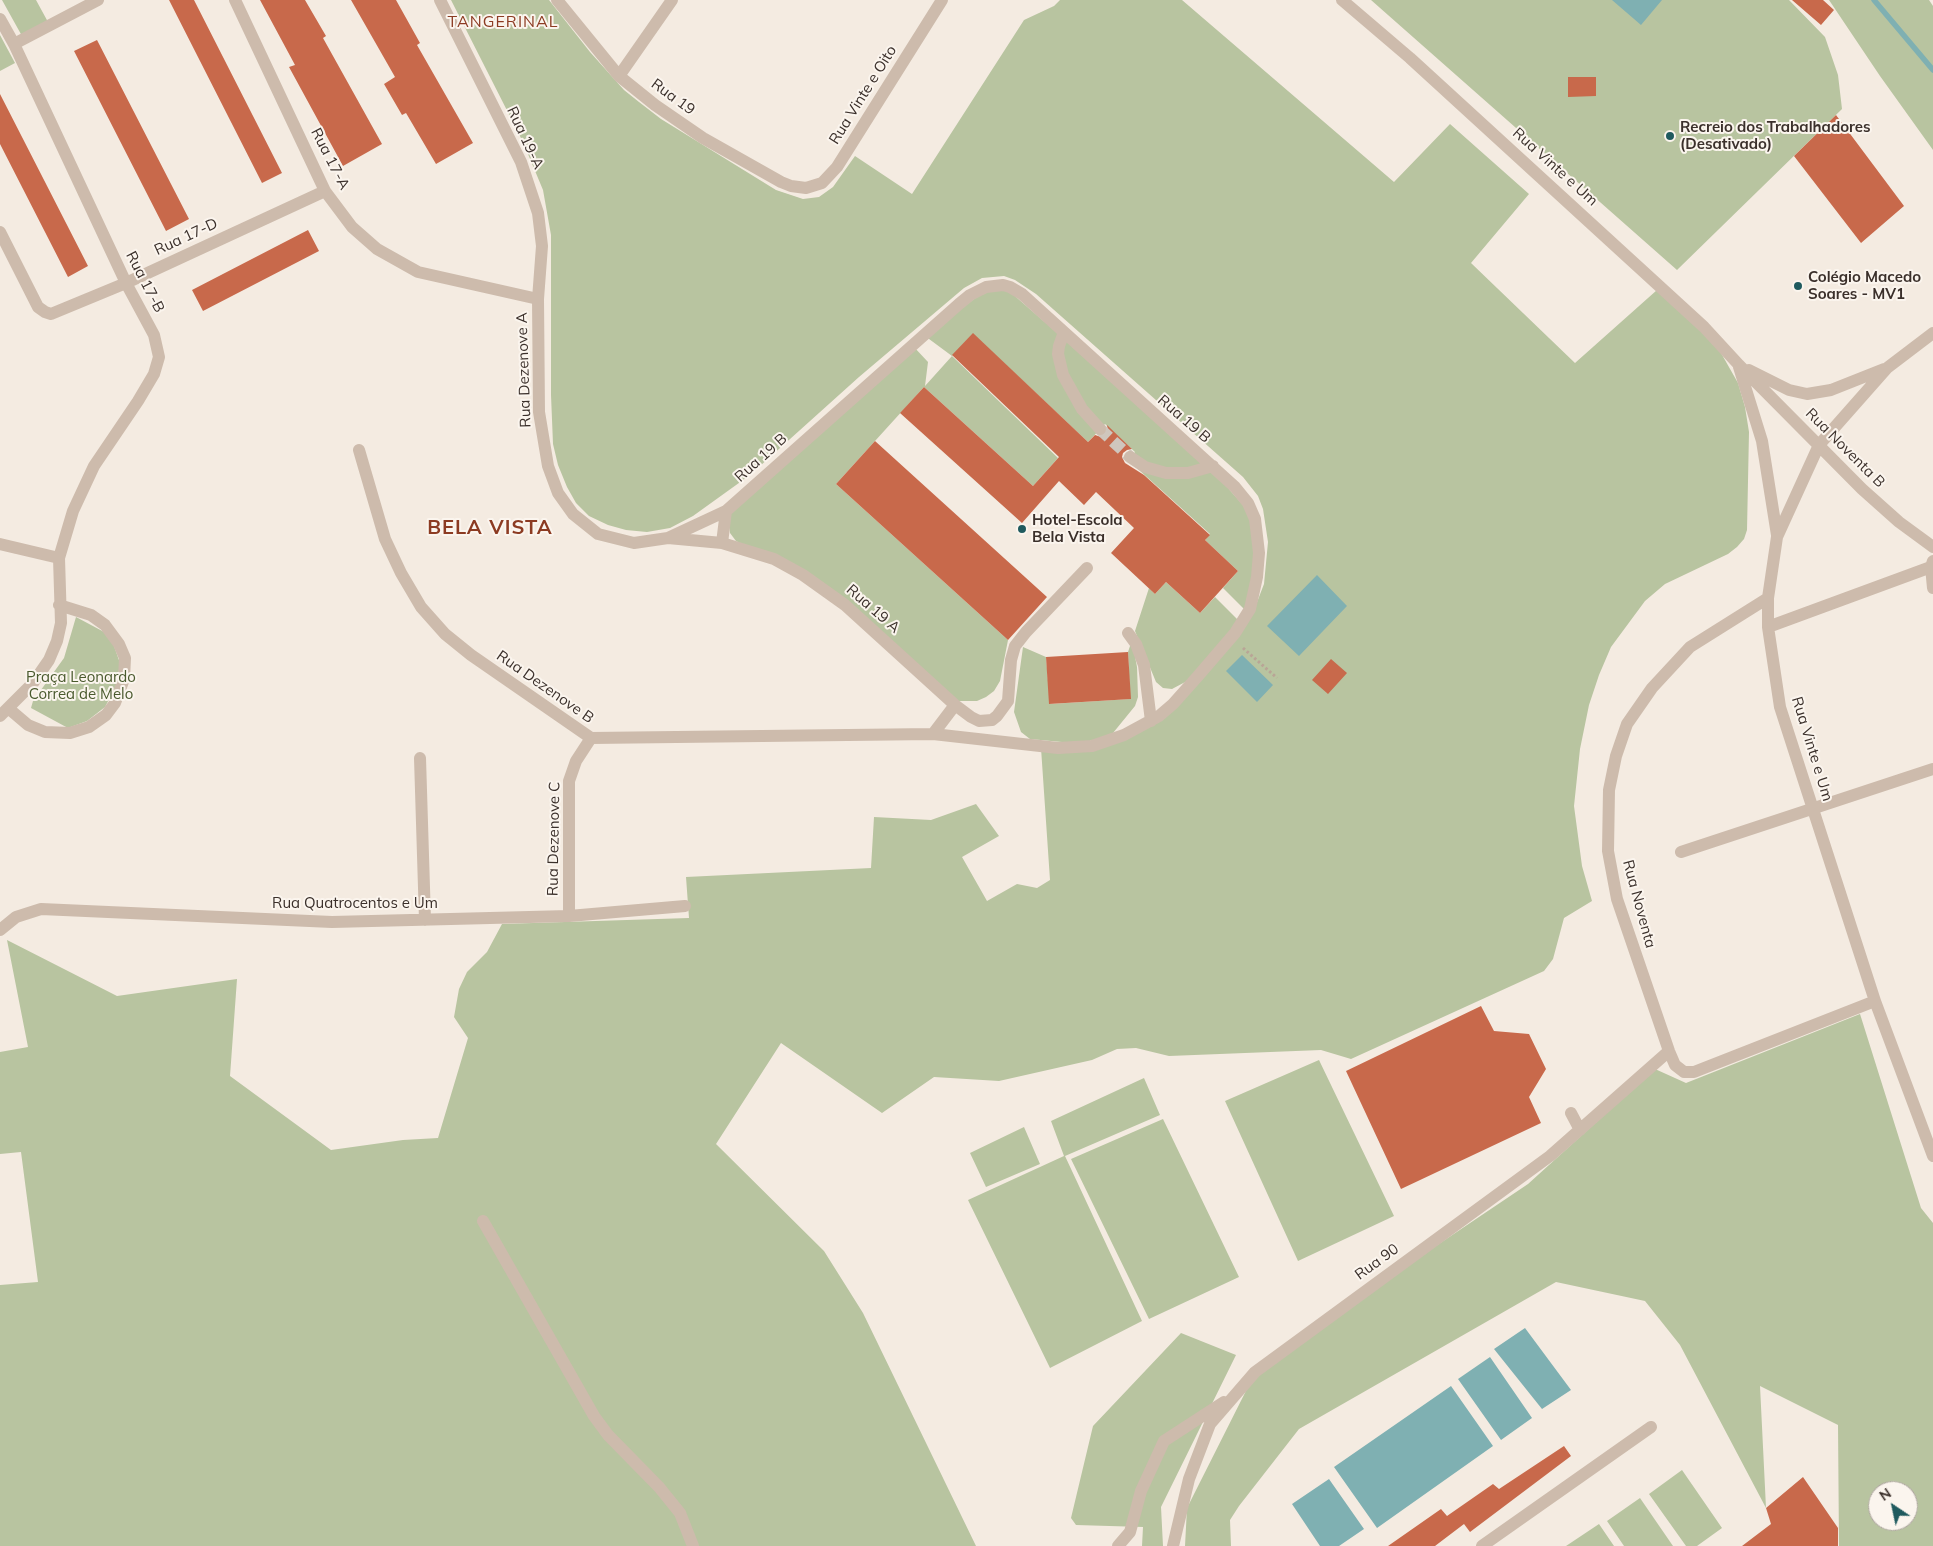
<!DOCTYPE html>
<html>
<head>
<meta charset="utf-8">
<style>
	body { margin:0 }
	#map { position:relative; width:1933px; height:1546px; overflow:hidden; background:#f4ebe1; font-family:Mulish,sans-serif }
	canvas { display:block }
	.north { position:absolute; left:1868px; top:1481px; width:50px; height:50px; box-sizing:border-box; background:#fbf5ee; border:1px solid #aea6a0; border-radius:50%; rotate:326deg; font-size:14px; font-weight:700; line-height:20px; text-align:center; color:#3b302b }
	.north::after { content:''; display:block; margin:auto; width:18px; height:22px; background:#1f5a5e; clip-path:polygon(50% 0,100% 100%,50% 72%,0 100%) }
</style>
</head>
<body>
<div id="map">
<canvas width="1933" height="1546"></canvas>
<div class="north">N</div>
</div>
<script>
const ctx = document.querySelector('canvas').getContext('2d');
ctx.lineJoin = 'round';
function fill(path, color) { ctx.fillStyle = color; ctx.fill(path, 'evenodd'); }
const toPath = rows => new Path2D(rows.map(r => 'M' + r).join(''));
function strokePath(path, color, width, dash) { ctx.strokeStyle = color; ctx.lineWidth = width; ctx.lineCap = dash ? 'butt' : 'round'; ctx.setLineDash(dash || []); ctx.stroke(path); }
function write(font, color, halo, rows, align = 'center') {
  ctx.font = font + ' Mulish,sans-serif'; ctx.lineWidth = 4; ctx.setLineDash([]); ctx.textBaseline = 'middle'; ctx.strokeStyle = halo; ctx.fillStyle = color; for (const [text, x, y, turn = 0] of rows) {
    ctx.save(); ctx.translate(x, y); ctx.rotate((+turn || 0) * Math.PI / 180); ctx.textAlign = isNaN(turn) ? turn : align; if (halo) ctx.strokeText(text, 0, 0); ctx.fillText(text, 0, 0); ctx.restore();
  }
}
fill(toPath([
	[2,0,36,0,48,22,22,36],
	[451,0,549,0,590,52,624,90,639,102,661,119,776,190,803,199,819,197,833,187,855,156,912,194,1024,20,1054,6,1060,0,1182,0,1394,182,1450,124,1529,194,1471,263,1575,363,1657,290,1698,327,1721,353,1738,383,1745,407,1749,432,1747,530,1744,539,1737,547,1728,554,1665,584,1645,601,1611,647,1599,675,1589,705,1580,749,1574,806,1582,866,1592,901,1564,918,1553,959,1544,971,1351,1059,1321,1050,1169,1056,1136,1048,1117,1049,1092,1060,999,1081,934,1077,882,1113,781,1043,716,1144,824,1251,863,1313,976,1546,0,1546,0,1285,38,1282,21,1152,0,1154,0,1052,28,1047,7,940,117,996,237,979,230,1076,331,1150,403,1140,438,1138,468,1038,454,1017,459,989,467,972,487,952,502,924,689,918,686,877,871,868,874,817,931,820,976,804,999,836,962,857,987,901,1017,884,1037,888,1050,880,1041,748,1054,750,1148,726,1254,610,1264,584,1268,542,1263,509,1258,496,1243,477,1036,294,1015,280,1004,276,982,278,964,288,859,377,750,475,693,516,670,528,647,532,626,530,608,525,589,516,576,503,567,487,558,465,553,444,551,395,551,235,543,190,523,142],
	[1371,0,1789,0,1825,37,1838,75,1842,109,1677,270],
	[1829,0,1929,0,1933,6,1933,150,1880,76],
	[0,35,15,63,0,71],
	[986,290,1008,290,1204,461,1251,514,1256,556,1245,610,1223,588,1238,571,1205,540,1210,534,1128,460,1135,452,1105,424,1088,442,973,334,952,356,1058,458,1033,486,924,387,836,484,1008,640,1000,681,994,691,986,697,977,701,956,701,842,598,736,541,730,533,729,525,731,511,913,346,928,362,925,386,952,356,925,336],
	[1166,582,1200,613,1215,597,1239,621,1189,680,1172,689,1163,688,1156,682,1135,631,1149,588,1155,594],
	[76,617,106,633,114,646,120,663,117,684,105,707,87,721,68,728,31,708,33,701,64,658],
	[1131,643,1134,651,1137,667,1138,697,1135,706,1113,733,1083,744,1030,739,1021,732,1014,712,1023,647,1046,657,1050,704,1130,699,1128,652],
	[1860,1014,1921,1208,1933,1223,1933,1546,1839,1546,1838,1425,1760,1386,1766,1508,1680,1345,1645,1301,1556,1282,1299,1429,1239,1506,1230,1520,1231,1546,1185,1546,1187,1508,1259,1365,1528,1184,1655,1069,1686,1083],
	[1878,1491,1908,1491,1908,1521,1878,1521],
	[1319,1060,1394,1216,1298,1261,1225,1101],
	[1144,1078,1160,1115,1065,1156,1142,1321,1050,1368,968,1200,1064,1156,1051,1121],
	[1163,1119,1239,1277,1149,1319,1071,1159],
	[1024,1127,1040,1164,986,1187,970,1153],
	[1181,1333,1236,1355,1161,1507,1163,1546,1142,1546,1143,1527,1076,1525,1071,1518,1093,1426],
	[1682,1470,1722,1528,1697,1546,1686,1546,1649,1494],
	[1640,1498,1673,1546,1624,1546,1607,1521],
	[1599,1524,1614,1546,1566,1546]
]), '#b8c4a0');
fill(toPath([
	[1612,0,1662,0,1641,25],
	[1317,575,1347,606,1299,656,1267,626],
	[1242,655,1273,685,1257,702,1226,671],
	[1525,1328,1571,1390,1542,1409,1494,1349],
	[1490,1357,1532,1418,1501,1440,1458,1379],
	[1451,1386,1493,1446,1377,1528,1334,1467],
	[1329,1479,1364,1529,1339,1546,1320,1546,1292,1504]
]), '#7fb0b2');
strokePath(toPath([
	[1874,0,1933,70]
]), '#7fb0b2', 5.5);
fill(toPath([
	[169,0,194,0,282,173,262,183],
	[260,0,305,0,326,36,323,38,382,144,343,166,289,67,295,65],
	[351,0,396,0,420,43,417,45,473,143,436,164,406,113,402,115,384,84,395,77],
	[1792,0,1823,0,1834,10,1821,25],
	[97,40,189,219,166,231,74,51],
	[1568,77,1596,77,1596,96,1568,97],
	[0,94,88,266,68,277,0,144],
	[1836,115,1904,206,1861,243,1794,156],
	[308,230,319,251,203,311,192,290],
	[973,333,1088,442,1095,435,1101,437,1105,435,1108,431,1107,425,1132,449,1127,450,1123,453,1122,457,1125,463,1144,475,1210,535,1205,540,1238,571,1200,613,1166,582,1155,594,1111,553,1134,528,1096,492,1084,505,1059,481,1022,523,900,413,924,387,1033,486,1059,457,952,355],
	[875,441,1047,597,1008,640,836,484],
	[1128,652,1131,699,1049,704,1046,657],
	[1331,659,1347,673,1328,694,1312,680],
	[1481,1006,1494,1031,1529,1034,1546,1069,1529,1097,1541,1123,1401,1189,1346,1071],
	[1564,1446,1571,1456,1470,1532,1464,1524,1435,1546,1388,1546,1441,1509,1447,1516,1493,1484,1499,1489],
	[1803,1477,1838,1528,1838,1546,1742,1546,1771,1524,1766,1508]
]), '#c8694b');
strokePath(toPath([
	[1100,429,1130,457]
]), '#cfc6bd', 12, [12, 6]);
strokePath(toPath([
	[1243,648,1277,678]
]), '#b9a596', 3, [2.5, 2.5]);
strokePath(toPath([
	[235,0,325,191,352,227,377,249,418,272,538,299],
	[440,0,521,162,538,213,542,246,538,299,539,412,548,466,558,493,573,514,598,534,634,543,668,538,722,543,774,559,803,575,845,605,955,705,933,734],
	[557,0,619,76,655,105,703,138,781,182,791,186,806,188,822,183,837,167,942,0],
	[1342,0,1410,58,1704,327,1739,365,1862,489,1899,522,1933,547],
	[0,19,14,44,126,283,154,335,159,357,154,374,138,401,94,466,73,511,59,558,61,623,57,641,49,660,33,683,0,716],
	[14,44,98,0],
	[619,76,672,0],
	[0,232,38,307,45,312,51,314,126,283,325,191],
	[1064,332,1059,346,1058,354,1063,375,1082,409,1100,429],
	[1933,333,1887,368,1819,445,1777,537,1768,598,1768,627,1780,707,1875,1001,1933,1156],
	[1739,367,1762,441,1777,535],
	[1749,370,1789,390,1807,394,1831,390,1884,369],
	[359,450,385,539,401,573,421,607,445,634,471,655,591,738,933,734,1058,748,1092,746,1124,735,1159,716,1173,704,1198,676,1235,633,1250,609,1257,577,1259,553,1255,519,1248,503,1235,487,1022,294,1010,287,1003,285,986,287,970,295,959,304,726,511,668,538],
	[1130,457,1145,467,1166,473,1188,473,1213,466],
	[722,543,726,511],
	[0,544,59,558],
	[1933,561,1931,567,1933,588],
	[1768,598,1690,647,1652,688,1627,724,1616,756,1609,790,1608,851,1617,899,1669,1051,1675,1065,1684,1072,1694,1072,1875,1001],
	[1768,627,1931,567],
	[1128,633,1136,644,1144,665,1151,721],
	[955,705,971,717,979,721,992,720,997,716,1008,701,1011,660,1015,646,1026,632,1087,568],
	[8,708,28,725,45,732,70,733,89,727,106,715,115,703,124,679,125,658,119,644,105,625,91,615,59,605],
	[420,758,425,920],
	[1681,852,1933,769],
	[569,916,569,781,576,761,591,738],
	[0,930,16,917,41,909,332,922,569,916,685,906],
	[1571,1113,1580,1130],
	[483,1221,594,1416,608,1435,659,1487,680,1513,693,1546],
	[1118,1546,1130,1532,1141,1491,1164,1441,1224,1402],
	[1173,1546,1189,1479,1210,1424,1255,1372,1550,1156,1669,1051],
	[1482,1546,1651,1427]
]), '#cdbbac', 12);
for (const [x, y, r, color] of [
	[1670,136,5,"#1f5a5e"],
	[1798,286,5,"#1f5a5e"],
	[1022,529,5,"#1f5a5e"]
]) { const dot = new Path2D(); dot.arc(x, y, r, 0, 2 * Math.PI); ctx.fillStyle = color; ctx.fill(dot); strokePath(dot, '#fbf5ee', 2); }
write('15px', '#3b302b', '#fbf5ee', [
	["Rua Vinte e Oito",863,95,-58],
	["Rua 19",673,97,36],
	["Rua 19-A",525,138,65],
	["Rua 17-A",330,159,63],
	["Rua Vinte e Um",1555,167,42],
	["Rua 17-D",186,237,-25],
	["Rua 17-B",145,282,63],
	["Rua Dezenove A",524,370,-92],
	["Rua 19 B",1184,419,41],
	["Rua Noventa B",1845,448,45],
	["Rua 19 B",761,458,-42],
	["Rua 19 A",873,609,41],
	["Rua Dezenove B",545,687,35],
	["Rua Vinte e Um",1812,749,73],
	["Rua Dezenove C",554,839,-89],
	["Rua Quatrocentos e Um",355,903],
	["Rua Noventa",1639,904,75],
	["Rua 90",1377,1262,-36]
]);
write('bold 15px', '#3b302b', '#fbf5ee', [
	["Recreio dos Trabalhadores",1680,127],
	["(Desativado)",1680,144],
	["Colégio Macedo",1808,277],
	["Soares - MV1",1808,294],
	["Hotel-Escola",1032,520],
	["Bela Vista",1032,537]
], 'left');
write('15px', '#4a5a2e', '#fbf5ee', [
	["Praça Leonardo",81,677],
	["Correa de Melo",81,694]
]);
ctx.letterSpacing = '1px';
write('16px', '#8c3b22', '#fbf5ee', [
	["TANGERINAL",503,22]
]);
ctx.letterSpacing = '0px';
ctx.letterSpacing = '1px';
write('bold 20px', '#8c3b22', '#fbf5ee', [
	["BELA VISTA",490,528]
]);
ctx.letterSpacing = '0px';
</script>
</body>
</html>
